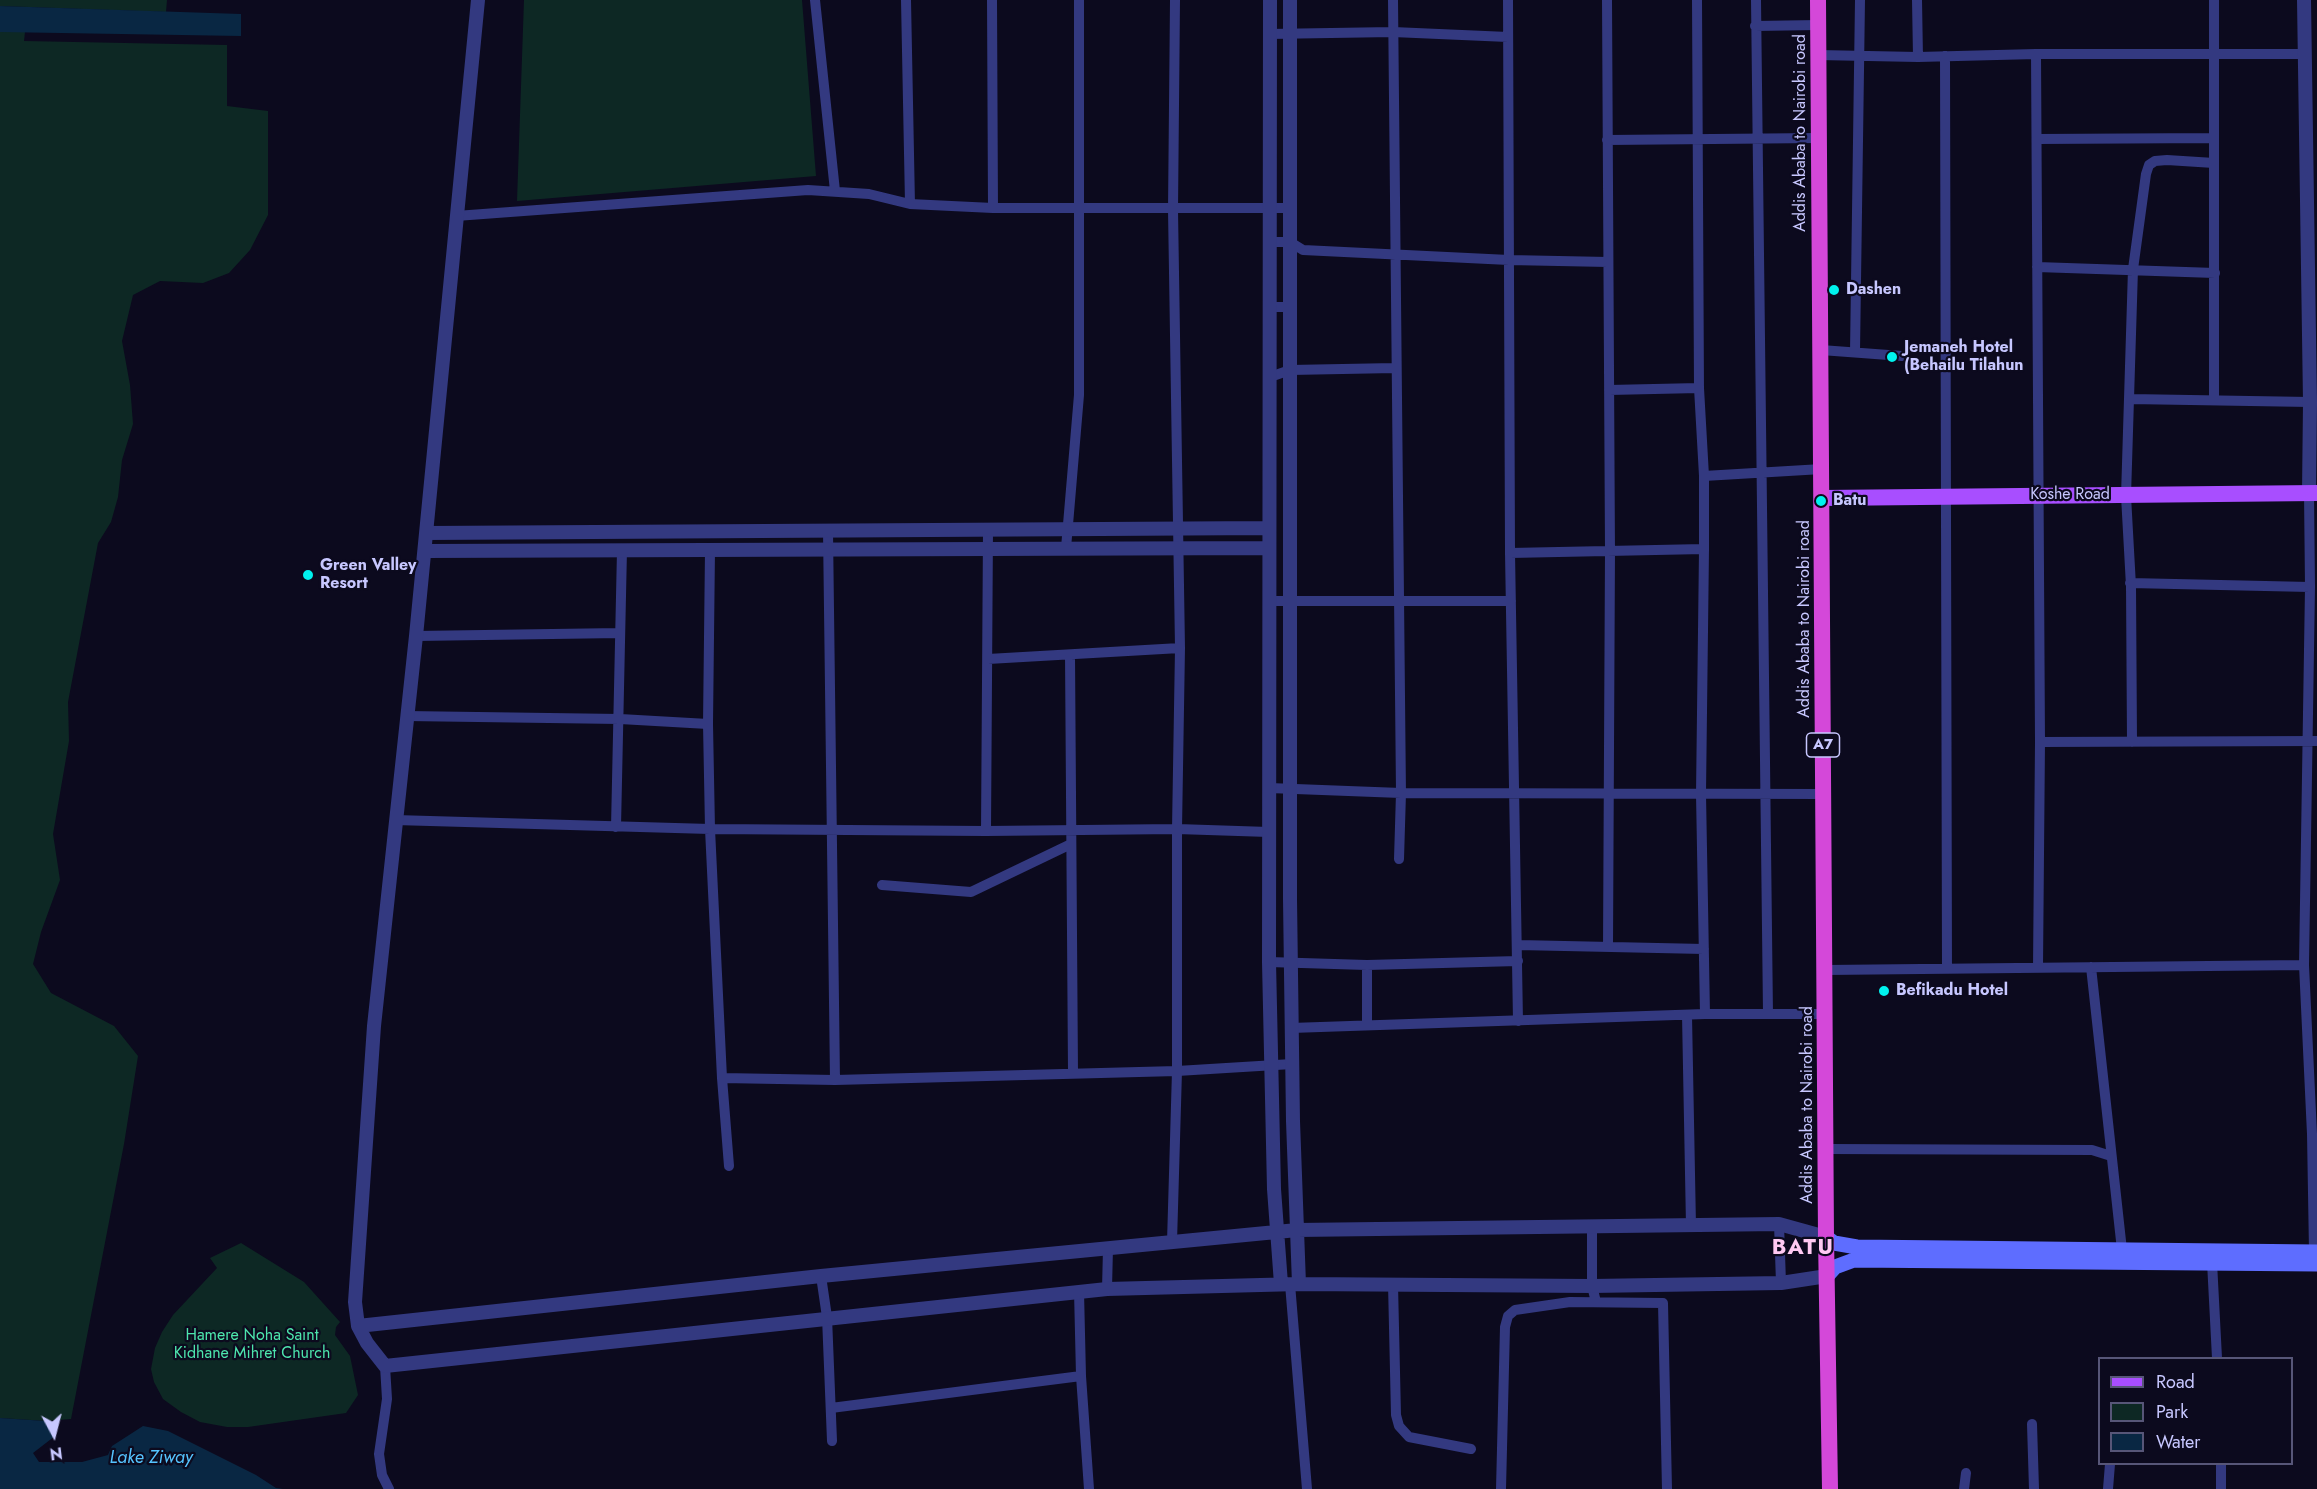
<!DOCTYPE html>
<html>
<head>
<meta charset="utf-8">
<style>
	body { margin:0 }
	#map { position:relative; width:2317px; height:1489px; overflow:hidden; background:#0c0a1e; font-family:Jost,sans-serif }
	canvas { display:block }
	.legend { position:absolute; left:2098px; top:1357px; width:195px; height:108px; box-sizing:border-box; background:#0c0a1e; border:2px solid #575678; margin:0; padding:8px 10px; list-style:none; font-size:18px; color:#c7c7ff }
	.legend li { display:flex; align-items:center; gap:12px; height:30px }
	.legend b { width:30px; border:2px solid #575678 }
	.north { position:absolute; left:24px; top:1405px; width:60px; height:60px; -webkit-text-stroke:4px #0c0a1e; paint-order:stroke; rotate:173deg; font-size:16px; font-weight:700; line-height:24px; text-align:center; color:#c7c7ff }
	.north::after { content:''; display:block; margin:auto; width:21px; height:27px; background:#c7c7ff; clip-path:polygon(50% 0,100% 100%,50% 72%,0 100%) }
</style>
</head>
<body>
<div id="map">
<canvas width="2317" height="1489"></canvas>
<ul class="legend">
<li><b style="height:8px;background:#a84eff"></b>Road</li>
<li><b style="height:16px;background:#0d2824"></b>Park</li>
<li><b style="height:16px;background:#092743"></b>Water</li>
</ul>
<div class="north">N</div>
</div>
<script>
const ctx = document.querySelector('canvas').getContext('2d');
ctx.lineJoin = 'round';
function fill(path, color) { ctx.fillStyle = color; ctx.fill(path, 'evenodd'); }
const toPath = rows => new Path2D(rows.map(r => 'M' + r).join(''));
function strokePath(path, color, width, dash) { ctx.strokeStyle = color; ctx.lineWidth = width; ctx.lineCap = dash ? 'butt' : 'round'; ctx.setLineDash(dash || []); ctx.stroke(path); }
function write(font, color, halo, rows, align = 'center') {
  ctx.font = font + ' Jost,sans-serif'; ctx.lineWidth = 4.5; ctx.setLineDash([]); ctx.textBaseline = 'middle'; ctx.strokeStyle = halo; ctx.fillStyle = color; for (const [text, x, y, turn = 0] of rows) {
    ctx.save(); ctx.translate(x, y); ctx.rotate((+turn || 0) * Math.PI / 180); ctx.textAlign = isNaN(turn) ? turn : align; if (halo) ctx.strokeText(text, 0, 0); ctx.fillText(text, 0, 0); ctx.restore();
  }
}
fill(toPath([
	[0,0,167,0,166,12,0,6],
	[524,0,802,0,816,176,517,201],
	[0,32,25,32,24,41,227,45,227,106,268,111,268,215,250,250,229,273,203,283,160,281,133,295,122,341,130,385,133,424,122,460,118,497,111,522,98,543,68,702,69,741,53,834,60,880,41,932,33,964,51,993,114,1026,138,1056,124,1144,71,1419,46,1421,0,1418],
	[241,1243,304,1282,340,1322,336,1327,335,1335,350,1356,358,1395,346,1413,248,1427,227,1427,200,1422,181,1412,163,1399,154,1382,151,1369,155,1348,162,1332,173,1315,217,1268,210,1258]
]), '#0d2824');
fill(toPath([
	[0,6,241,14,241,36,0,32],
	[0,1418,46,1421,55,1436,33,1453,39,1462,82,1462,108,1455,112,1446,143,1426,168,1431,256,1475,276,1488,283,1489,0,1489]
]), '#092743');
strokePath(toPath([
	[815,0,835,191],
	[906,0,910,204],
	[992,0,993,208],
	[1393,0,1401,793,1399,859],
	[1508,0,1510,553,1518,1021],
	[1607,0,1610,551,1608,946],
	[1697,0,1699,388,1704,476,1704,549,1701,794,1705,1014],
	[1756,0,1768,1013],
	[1917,0,1918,57],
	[2214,0,2214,399],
	[1755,26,1818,25],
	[1269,34,1393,32,1508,37],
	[2036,54,2040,742,2038,967],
	[1818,55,1918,57,2036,54,2304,54],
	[1945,56,1947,968],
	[2037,139,2214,138],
	[1607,140,1818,138],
	[456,216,808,190,869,194,910,204,993,208,1290,208],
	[1271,242,1290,242,1303,250,1509,260,1608,262],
	[2037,267,2215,273],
	[1269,307,1289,307],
	[1821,350,1902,356],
	[1855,352,1860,0],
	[1270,377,1290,370,1395,368],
	[1609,390,1699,388],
	[2130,399,2310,402],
	[1704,476,1822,469],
	[2309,493,2310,587,2304,965,2312,1134,2314,1252,2317,1256],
	[828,531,835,1080],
	[1066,548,1079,395,1079,0],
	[710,550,708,724,710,829,722,1078,729,1166],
	[1510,553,1704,549],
	[2130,583,2310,587],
	[1269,601,1511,601],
	[416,636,620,633],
	[1070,655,1073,1072],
	[988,659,1180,648],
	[406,716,620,719,708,724],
	[2040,742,2317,741],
	[2132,742,2131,586,2126,496,2133,269,2146,174,2149,165,2155,161,2167,160,2214,163],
	[1269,788,1401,793,1823,794],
	[395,820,710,829,986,831,1177,829,1269,832],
	[616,827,622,550],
	[986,831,988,530],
	[882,885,971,892,1071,844],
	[1518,945,1704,949],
	[1269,962,1367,965,1518,961],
	[1367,965,1367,1025],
	[2091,967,2122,1250,2118,1254],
	[1826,970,2304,965],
	[1687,1015,1691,1226],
	[1291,1028,1705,1014,1825,1014],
	[722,1078,835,1080,1177,1071,1292,1064],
	[1827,1149,2092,1150,2111,1156],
	[1779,1224,1781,1283],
	[1592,1226,1592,1286,1596,1302],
	[1172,1242,1177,1071,1177,829,1180,648,1173,210,1175,0],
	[2212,1262,2217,1358],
	[821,1276,827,1317,832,1441],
	[1290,1284,1307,1489],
	[1393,1284,1396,1415,1399,1426,1409,1437,1471,1449],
	[1107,1289,1108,1248],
	[1079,1291,1081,1376,1089,1489],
	[385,1366,387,1399,379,1454,382,1475,389,1489],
	[831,1408,1081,1376],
	[2032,1424,2034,1489],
	[2221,1464,2221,1489],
	[1501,1489,1505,1327,1508,1316,1515,1310,1570,1302,1663,1303,1667,1489],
	[1964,1489,1966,1473],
	[2108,1489,2110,1464]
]), '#333980', 10);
strokePath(toPath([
	[478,0,416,636,374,1026,355,1302,358,1326,367,1343,385,1366,1107,1289,1299,1284,1592,1286,1781,1283,1827,1276],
	[1270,0,1269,962,1274,1189,1281,1284],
	[1290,0,1290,899,1293,1121,1299,1284],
	[2304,0,2310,402,2309,493],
	[426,533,1269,528],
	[425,551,1269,548],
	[358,1326,821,1276,1297,1230,1779,1224,1826,1237]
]), '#333980', 14);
strokePath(toPath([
	[1826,1237,1834,1243,1857,1247,2317,1252],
	[1827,1276,1835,1267,1854,1260,2317,1264]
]), '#5e6dff', 15);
strokePath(toPath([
	[1822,498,2317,493]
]), '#a84eff', 16);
strokePath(toPath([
	[1818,0,1826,1237,1830,1489]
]), '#d448d9', 16);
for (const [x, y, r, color] of [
	[1834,290,6,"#00f2ee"],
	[1892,357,6,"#00f2ee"],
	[1821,501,6,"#00f2ee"],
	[308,575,6,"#00f2ee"],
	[1884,991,6,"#00f2ee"]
]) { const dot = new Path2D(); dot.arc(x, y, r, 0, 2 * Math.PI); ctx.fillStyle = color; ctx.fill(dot); strokePath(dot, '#0c0a1e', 2); }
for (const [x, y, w] of [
	[1823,745,33]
]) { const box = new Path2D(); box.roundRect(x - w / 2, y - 12, w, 24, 4.5); ctx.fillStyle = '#0c0a1e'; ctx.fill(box); strokePath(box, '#c7c7ff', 1.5); }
write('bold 15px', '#c7c7ff', null, [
	["A7",1823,745]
]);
write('16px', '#c7c7ff', '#0c0a1e', [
	["Addis Ababa to Nairobi road",1801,133,-90],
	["Koshe Road",2070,495],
	["Addis Ababa to Nairobi road",1805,619,-90],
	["Addis Ababa to Nairobi road",1808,1105,-90]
]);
write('bold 16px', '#c7c7ff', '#0c0a1e', [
	["Dashen",1846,290],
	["Jemaneh Hotel",1904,348],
	["(Behailu Tilahun",1904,366],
	["Batu",1833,501],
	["Green Valley",320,566],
	["Resort",320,584],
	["Befikadu Hotel",1896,991]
], 'left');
write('16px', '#4de5ad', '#0c0a1e', [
	["Hamere Noha Saint",252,1336],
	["Kidhane Mihret Church",252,1354]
]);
write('italic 18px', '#55c4ff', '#0c0a1e', [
	["Lake Ziway",151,1459]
]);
ctx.letterSpacing = '1.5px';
write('bold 22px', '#ffc9f2', '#0c0a1e', [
	["BATU",1803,1249]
]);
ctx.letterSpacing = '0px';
</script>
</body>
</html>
